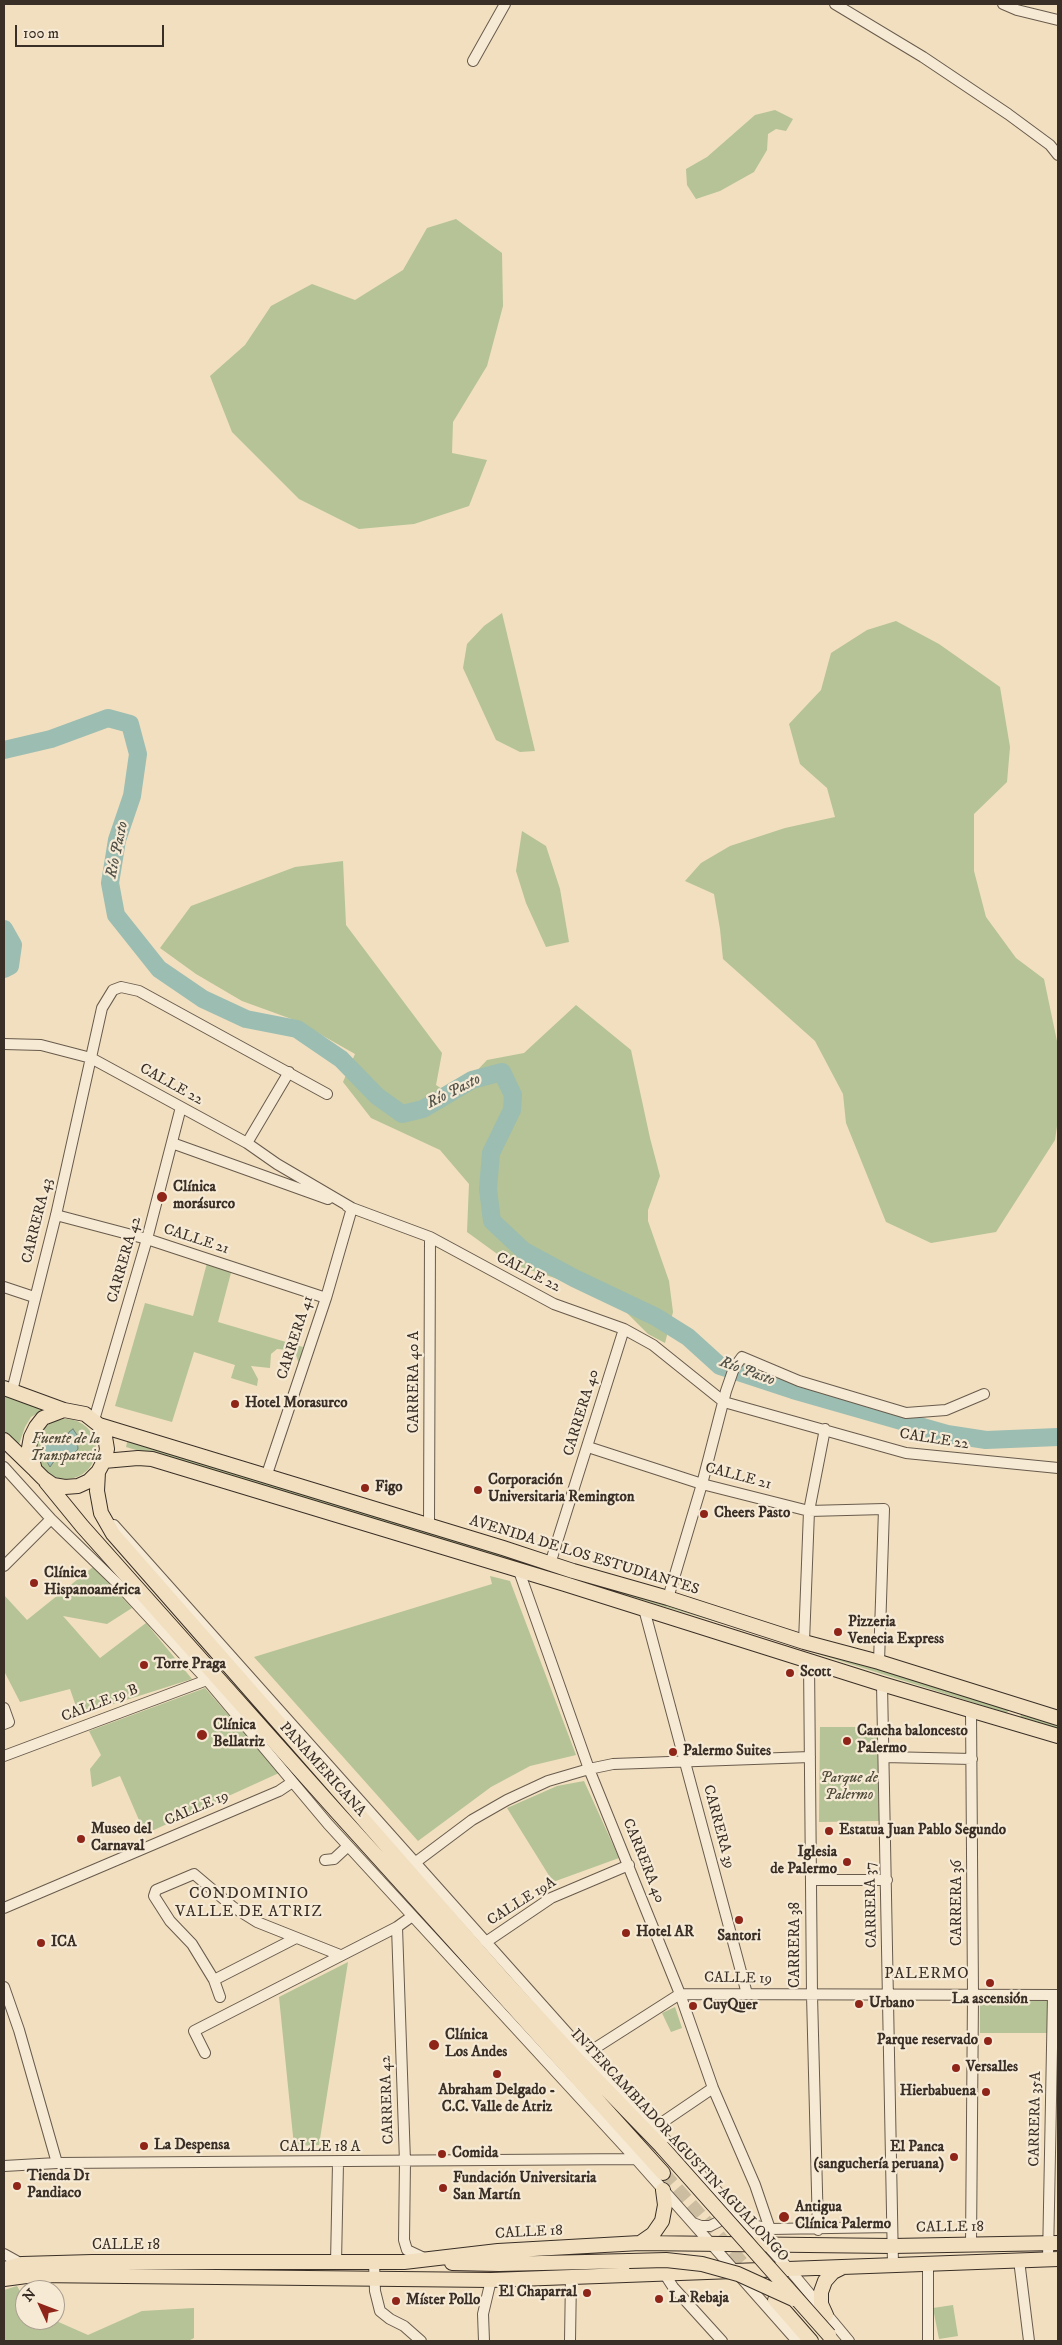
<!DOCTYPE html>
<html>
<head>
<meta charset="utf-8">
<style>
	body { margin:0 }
	#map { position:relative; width:1062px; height:2345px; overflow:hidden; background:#f1dfbf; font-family:"IM FELL DW Pica",serif }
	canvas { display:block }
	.frame { position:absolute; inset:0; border:5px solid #3a2f26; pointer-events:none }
	.north { position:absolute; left:15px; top:2280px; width:50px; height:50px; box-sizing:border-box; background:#f6ead5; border:1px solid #ab9f8f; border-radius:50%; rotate:313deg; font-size:14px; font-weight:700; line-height:20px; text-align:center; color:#3a2f26 }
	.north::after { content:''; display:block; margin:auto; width:18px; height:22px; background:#8f2418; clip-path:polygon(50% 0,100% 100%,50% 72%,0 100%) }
	.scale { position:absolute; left:15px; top:25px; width:149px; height:22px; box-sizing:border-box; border:2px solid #3a2f26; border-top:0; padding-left:6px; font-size:15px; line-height:18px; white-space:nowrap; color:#3a2f26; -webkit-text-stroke:4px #f6ead5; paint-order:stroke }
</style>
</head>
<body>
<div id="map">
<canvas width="1062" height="2345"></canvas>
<div class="frame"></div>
<div class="north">N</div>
<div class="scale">100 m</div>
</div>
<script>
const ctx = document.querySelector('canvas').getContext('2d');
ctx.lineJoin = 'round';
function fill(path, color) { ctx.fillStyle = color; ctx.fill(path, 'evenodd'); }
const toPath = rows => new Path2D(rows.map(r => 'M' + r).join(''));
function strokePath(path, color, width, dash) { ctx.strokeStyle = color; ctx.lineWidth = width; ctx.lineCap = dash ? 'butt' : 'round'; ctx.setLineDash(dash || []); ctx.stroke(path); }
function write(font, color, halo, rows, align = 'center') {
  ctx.font = font + ' "IM FELL DW Pica",serif'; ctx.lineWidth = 4.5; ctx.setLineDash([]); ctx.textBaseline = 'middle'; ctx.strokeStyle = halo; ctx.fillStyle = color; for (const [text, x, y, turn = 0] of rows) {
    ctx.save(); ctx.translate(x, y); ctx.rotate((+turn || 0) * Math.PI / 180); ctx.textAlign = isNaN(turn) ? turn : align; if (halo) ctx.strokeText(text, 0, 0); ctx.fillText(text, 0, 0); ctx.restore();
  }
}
fill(toPath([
	[775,110,793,119,786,131,776,129,768,134,767,150,754,172,720,191,696,199,687,185,686,169,707,157,755,115],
	[456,219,502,253,503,306,487,366,453,422,452,453,487,460,469,506,414,524,359,529,299,499,232,432,210,376,245,345,271,306,312,284,355,300,403,270,427,228],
	[502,613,535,751,520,752,496,740,463,668,467,644,484,626],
	[896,621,939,644,1000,687,1010,747,1007,782,974,814,974,871,986,917,1016,958,1044,979,1058,1046,1058,1119,1055,1140,996,1232,931,1243,886,1222,846,1123,843,1094,815,1041,723,959,720,929,714,894,685,881,701,863,730,846,785,828,835,817,827,788,800,764,789,724,821,690,831,653,867,630],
	[522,831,546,846,560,889,569,942,546,947,526,903,516,871],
	[343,861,346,925,442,1053,436,1085,453,1096,487,1060,524,1053,576,1005,631,1050,650,1138,660,1176,648,1210,648,1221,669,1281,673,1312,665,1343,648,1334,616,1302,555,1278,511,1264,467,1232,469,1184,440,1150,371,1118,343,1082,355,1054,297,1021,242,1001,196,974,160,948,191,906,295,867],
	[207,1263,232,1269,218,1322,303,1347,299,1364,296,1355,290,1350,277,1349,271,1354,270,1368,251,1366,258,1379,257,1386,231,1378,235,1365,194,1352,172,1422,115,1406,145,1303,193,1316],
	[4,1396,45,1409,31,1417,25,1427,18,1447,4,1434],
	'36 1449a30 30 0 1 1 60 0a30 30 0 1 1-60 0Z',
	[128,1438,784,1632,781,1641,126,1447],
	[93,1567,132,1608,107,1624,63,1616,100,1658,146,1623,192,1679,79,1715,70,1689,20,1702,4,1671,4,1595,27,1620],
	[490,1576,510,1581,576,1755,530,1766,491,1787,418,1841,254,1657,492,1584],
	[788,1633,1011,1704,1007,1713,786,1644],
	[205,1688,279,1773,145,1834,120,1776,92,1787,90,1769,101,1755,89,1731],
	[1022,1713,1058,1724,1058,1733,1018,1721],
	[820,1727,877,1727,879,1821,819,1822],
	[584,1781,619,1858,553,1882,507,1808,557,1786],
	[348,1962,319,2145,294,2146,279,1997],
	[980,2001,1047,2001,1047,2033,980,2033],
	[675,2007,682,2028,671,2032,662,2013],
	[17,2286,25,2300,25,2320,54,2320,88,2335,142,2311,194,2308,194,2338,188,2341,4,2341,4,2290],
	[953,2305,958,2336,939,2339,933,2308]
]), '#b5c396');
const water = toPath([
	[73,1429,77,1435,78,1449,72,1456,68,1452,59,1454,50,1467,43,1455,42,1447,45,1436,62,1445,66,1442,69,1432,73,1429]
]);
fill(water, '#9bbdb2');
strokePath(water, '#74847a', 1);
strokePath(toPath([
	[4,750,51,739,108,718,130,724,138,754,132,796,117,840,110,883,116,915,159,969,203,999,246,1019,297,1029,341,1059,377,1096,402,1114,423,1109,472,1080,502,1072,513,1095,512,1110,491,1153,488,1189,492,1221,524,1251,574,1278,656,1317,688,1337,720,1366,793,1390,947,1434,986,1440,1058,1437],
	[4,929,13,945,10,966,4,969]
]), '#9bbdb2', 18);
strokePath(toPath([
	[663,2173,755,2278]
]), '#ccbca0', 14, [14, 7]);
const minor = toPath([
	[835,4,923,57,1008,114,1050,145,1058,155],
	[1003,4,1017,10,1058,20],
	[473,61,505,4],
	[4,1044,41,1045,91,1058,247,1143,277,1164,352,1208,430,1237,554,1304,624,1329,653,1345,724,1402,906,1453,1058,1468],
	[172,1143,328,1199],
	[247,1143,289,1072],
	[56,1215,147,1239,326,1298],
	[4,1287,34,1297],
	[12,1391,56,1215,102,1008,113,990,121,987,139,991,327,1094],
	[94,1420,147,1239,181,1107],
	[588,1447,702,1484,809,1511,884,1509,879,1662],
	[4,1467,51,1519,119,1585,207,1680,328,1824,636,2159,797,2341],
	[266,1477,326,1298,352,1208,347,1206],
	[114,1525,586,2054,654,2128,724,2198,789,2269,849,2341],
	[429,1526,430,1237],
	[550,1564,624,1329],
	[4,1566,51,1519],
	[519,1571,589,1769,680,1994,713,2088,755,2185,770,2229,766,2245],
	[668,1598,702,1484,726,1391,734,1368,742,1357,799,1381,906,1413,946,1410,984,1394],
	[644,1609,747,1994],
	[804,1642,809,1511,825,1429],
	[809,1661,812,1995,818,2230],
	[882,1684,893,2265],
	[4,1708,9,1722,4,1724],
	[4,1756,207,1680],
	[884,1757,972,1759],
	[325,1860,334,1859,348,1846],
	[416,1862,472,1820,507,1800,548,1781,589,1769,613,1764,810,1757],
	[811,1880,887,1880],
	[4,1908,279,1791,291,1783],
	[397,1927,405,2162,404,2240,407,2250,424,2258],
	[486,1942,551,1898,629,1865],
	[214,1980,296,1938],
	[4,1987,19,2030,57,2163],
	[220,1997,214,1980,192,1944,170,1921,154,1896,156,1890,194,1874,233,1907,257,1922,340,1955],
	[205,2053,194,2031,397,1927,411,1917],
	[586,2054,680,1994,1058,1995],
	[654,2128,713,2088],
	[4,2166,57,2163,636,2159],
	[693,2223,701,2226,710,2226,718,2222,725,2210],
	[748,2224,770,2229,892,2227],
	[971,2245,973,1995,971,1710],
	[4,2254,22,2264],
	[1048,2259,1053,1995],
	[1019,2260,1029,2341],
	[374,2262,375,2291,380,2311,390,2319,404,2326,421,2341],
	[336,2263,338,2163],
	[664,2273,673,2287,722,2341],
	[484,2341,483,2314,491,2280],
	[570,2341,571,2277],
	[928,2341,928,2264]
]);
const major = toPath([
	[4,1388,64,1410],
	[99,1425,503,1548,573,1571,668,1598,804,1642,879,1662,1058,1718],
	[4,1440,34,1469],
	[104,1461,138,1458,152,1459,565,1584,882,1684,1058,1736],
	[98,1472,89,1481,78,1486,65,1487,53,1485,43,1478,35,1470,29,1448,31,1437,36,1427,43,1418,64,1410,85,1414,99,1425,105,1437,107,1449,104,1461,98,1472,97,1491,101,1513,113,1534,505,1981,572,2054,662,2147],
	[46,1482,82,1526,337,1812,663,2173],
	[640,2243,653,2234,662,2221,665,2205,663,2190],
	[452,2263,499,2264,629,2261],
	[4,2269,22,2264,92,2262,404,2262,498,2251,640,2243,892,2246,1058,2243],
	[4,2279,34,2275,491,2280,1058,2259],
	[775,2300,811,2341],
	[826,2315,821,2304,821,2292,825,2281,833,2272,843,2267]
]);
strokePath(minor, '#685b4c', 12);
strokePath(major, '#3a2f26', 16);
strokePath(minor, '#f6ead5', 10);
strokePath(major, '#f1dfbf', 14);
const majorBridge = toPath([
	[662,2147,829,2335],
	[629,2261,666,2260,702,2264,738,2274,793,2299]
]);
strokePath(majorBridge, '#3a2f26', 16, []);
strokePath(majorBridge, '#f1dfbf', 14);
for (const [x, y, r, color] of [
	[162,1197,6,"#8f2418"],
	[235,1404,5,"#8f2418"],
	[365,1488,5,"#8f2418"],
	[478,1490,5,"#8f2418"],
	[704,1514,5,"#8f2418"],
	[34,1583,5,"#8f2418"],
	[838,1632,5,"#8f2418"],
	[144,1665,5,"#8f2418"],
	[790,1673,5,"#8f2418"],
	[202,1735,6,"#8f2418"],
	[847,1741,5,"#8f2418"],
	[673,1752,5,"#8f2418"],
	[829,1831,5,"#8f2418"],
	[81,1839,5,"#8f2418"],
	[847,1862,5,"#8f2418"],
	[739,1920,5,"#8f2418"],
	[626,1933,5,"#8f2418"],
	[41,1943,5,"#8f2418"],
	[990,1983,5,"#8f2418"],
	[859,2004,5,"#8f2418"],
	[693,2006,5,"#8f2418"],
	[988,2041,5,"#8f2418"],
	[434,2045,6,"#8f2418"],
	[956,2068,5,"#8f2418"],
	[497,2074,5,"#8f2418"],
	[986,2092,5,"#8f2418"],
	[144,2146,5,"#8f2418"],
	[442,2154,5,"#8f2418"],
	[954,2157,5,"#8f2418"],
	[17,2186,5,"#8f2418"],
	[443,2188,5,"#8f2418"],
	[784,2217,6,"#8f2418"],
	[587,2293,5,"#8f2418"],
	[659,2299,5,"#8f2418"],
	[396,2301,5,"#8f2418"]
]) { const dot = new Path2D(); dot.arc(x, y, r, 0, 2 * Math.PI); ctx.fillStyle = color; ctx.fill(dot); strokePath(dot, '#f6ead5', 2); }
write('15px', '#3a2f26', '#f6ead5', [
	["CALLE 22",171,1085,29],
	["CARRERA 43",38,1221,-76],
	["CALLE 21",196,1240,18],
	["CARRERA 42",125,1260,-74],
	["CALLE 22",528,1273,27],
	["CARRERA 41",296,1338,-72],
	["CARRERA 40 A",415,1382,-90],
	["CARRERA 40",582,1413,-73],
	["CALLE 22",934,1440,9],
	["CALLE 21",738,1477,15],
	["AVENIDA DE LOS ESTUDIANTES",584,1556,17],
	["CALLE 19 B",100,1704,-21],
	["PANAMERICANA",322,1770,48],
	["CALLE 19",197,1809,-23],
	["CARRERA 39",718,1827,75],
	["CARRERA 40",643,1861,68],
	["CALLE 19A",522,1902,-32],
	["CARRERA 36",958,1903,-90],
	["CARRERA 37",872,1905,-91],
	["CARRERA 38",796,1945,-90],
	["CALLE 19",738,1979,1],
	["CARRERA 42",388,2100,-92],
	["CARRERA 35A",1036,2119,-89],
	["INTERCAMBIADOR AGUSTIN AGUALONGO",679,2146,47],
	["CALLE 18 A",320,2148],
	["CALLE 18",950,2228,-1],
	["CALLE 18",529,2233,-3],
	["CALLE 18",126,2246]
]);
write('bold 15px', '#3a2f26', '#f6ead5', [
	["Clínica",173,1188],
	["morásurco",173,1205],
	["Hotel Morasurco",245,1404],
	["Corporación",488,1481],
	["Universitaria Remington",488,1498],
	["Figo",375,1488],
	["Cheers Pasto",714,1514],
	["Clínica",44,1574],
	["Hispanoamérica",44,1591],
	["Pizzeria",848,1623],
	["Venecia Express",848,1640],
	["Torre Praga",154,1665],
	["Scott",800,1673],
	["Clínica",213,1726],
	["Bellatriz",213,1743],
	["Cancha baloncesto",857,1732],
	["Palermo",857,1749],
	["Palermo Suites",683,1752],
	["Museo del",91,1830],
	["Carnaval",91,1847],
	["Estatua Juan Pablo Segundo",839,1831],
	["Iglesia",837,1853,"right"],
	["de Palermo",837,1870,"right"],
	["Hotel AR",636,1933],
	["Santori",739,1937,"center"],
	["ICA",51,1943],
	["La ascensión",990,2000,"center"],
	["Urbano",869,2004],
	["CuyQuer",703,2006],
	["Clínica",445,2036],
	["Los Andes",445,2053],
	["Parque reservado",978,2041,"right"],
	["Versalles",966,2068],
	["Abraham Delgado -",497,2091,"center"],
	["C.C. Valle de Atriz",497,2108,"center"],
	["Hierbabuena",976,2092,"right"],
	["La Despensa",154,2146],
	["El Panca",944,2148,"right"],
	["(sanguchería peruana)",944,2165,"right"],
	["Comida",452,2154],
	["Tienda D1",27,2177],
	["Pandiaco",27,2194],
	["Fundación Universitaria",453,2179],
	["San Martín",453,2196],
	["Antigua",795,2208],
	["Clínica Palermo",795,2225],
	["El Chaparral",577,2293,"right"],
	["La Rebaja",669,2299],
	["Míster Pollo",406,2301]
], 'left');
write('italic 15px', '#534d3c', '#f6ead5', [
	["Fuente de la",66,1440],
	["Transparecia",66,1457],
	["Parque de",849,1779],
	["Palermo",849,1796]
]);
write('italic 16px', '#525249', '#f6ead5', [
	["Río Pasto",118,850,-78],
	["Río Pasto",454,1092,-27],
	["Río Pasto",747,1372,20]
]);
ctx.letterSpacing = '1px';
write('16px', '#3a2f26', '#f6ead5', [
	["CONDOMINIO",249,1895],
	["VALLE DE ATRIZ",249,1913],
	["PALERMO",927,1975]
]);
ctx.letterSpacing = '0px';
</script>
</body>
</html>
